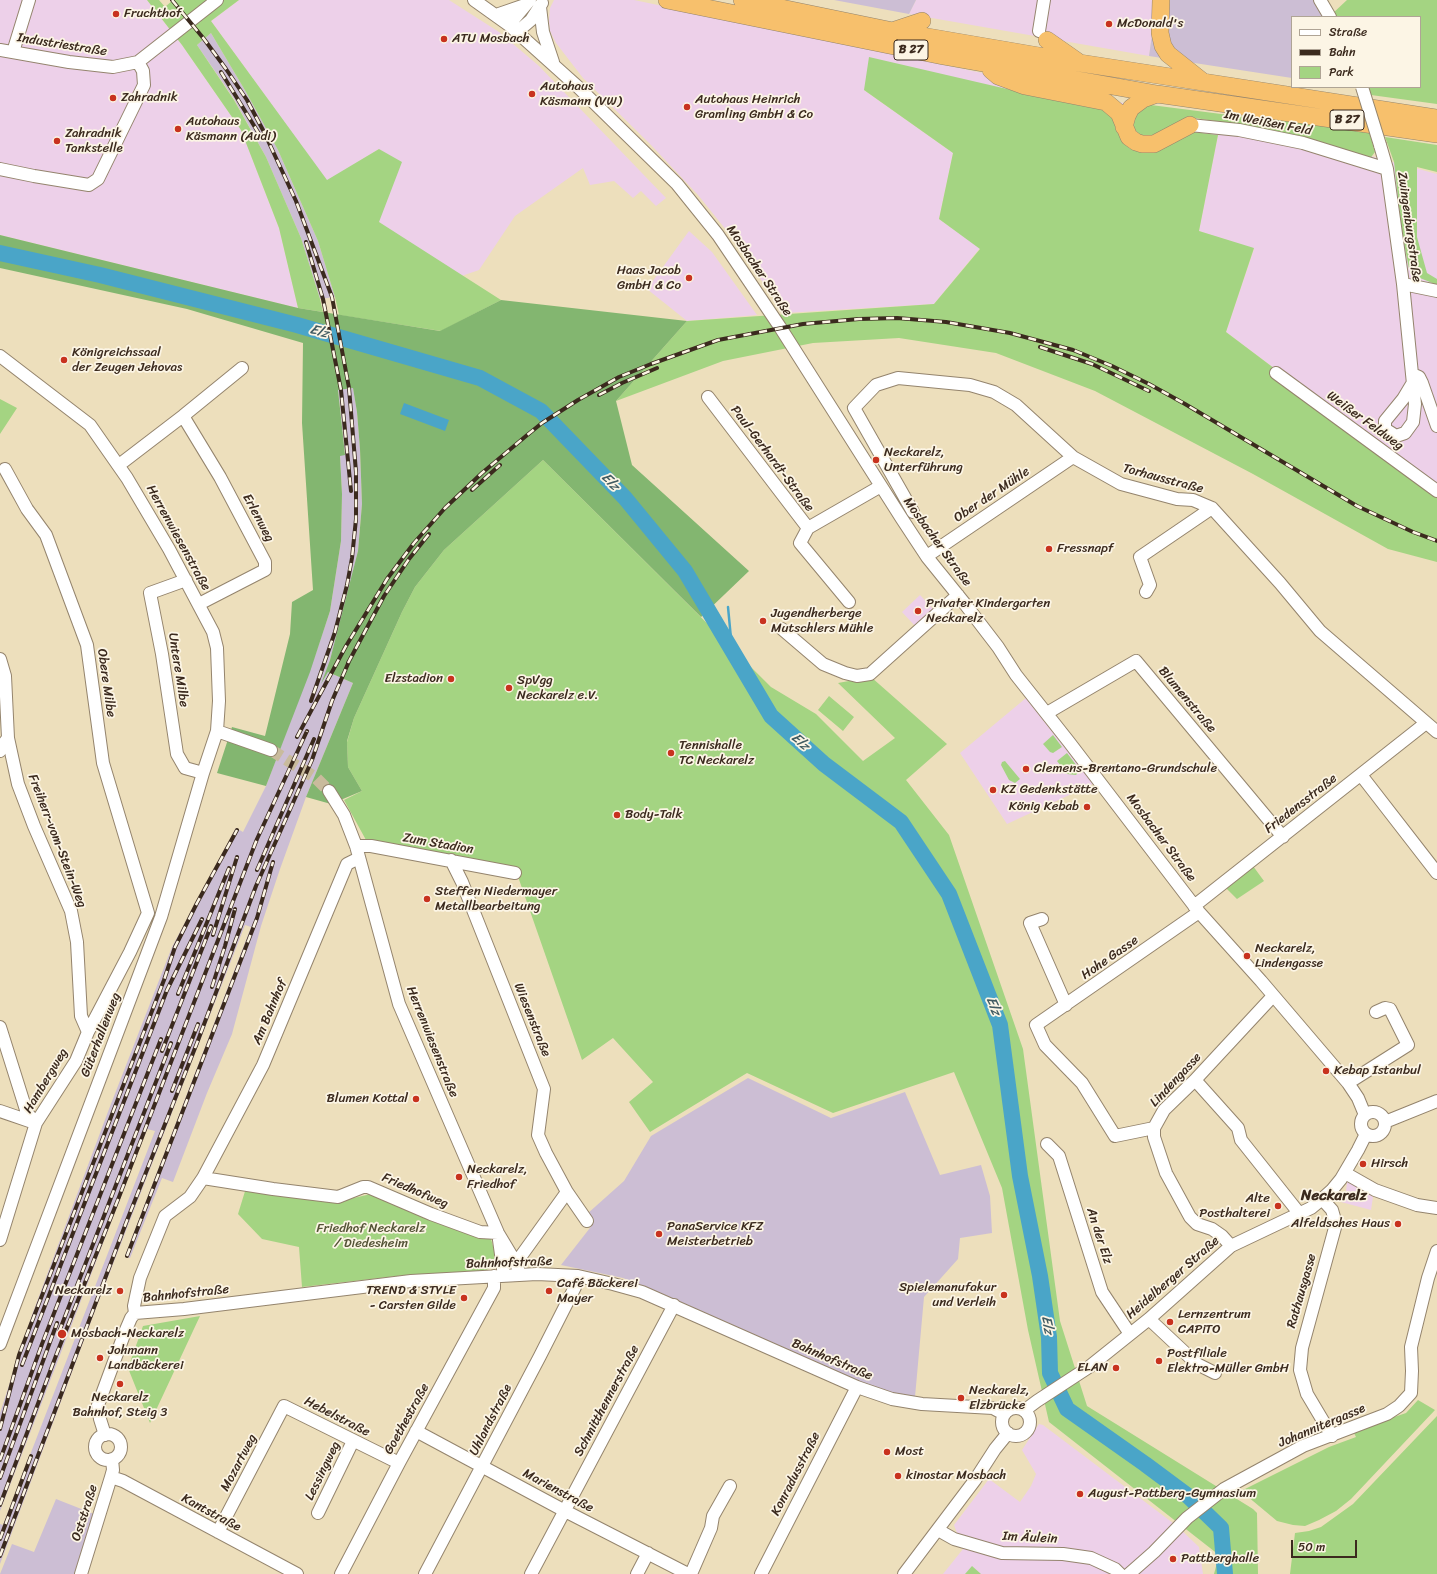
<!DOCTYPE html>
<html>
<head>
<meta charset="utf-8">
<style>
	body { margin:0 }
	#map { position:relative; width:1437px; height:1574px; overflow:hidden; background:#eddfbc; font-family:Sriracha,sans-serif }
	canvas { display:block }
	.legend { position:absolute; left:1291px; top:16px; width:130px; height:72px; box-sizing:border-box; background:#fcf5e5; border:1px solid #afa495; margin:0; padding:5px 7px; list-style:none; font-size:12px; color:#3b2a1e }
	.legend li { display:flex; align-items:center; gap:8px; height:20px }
	.legend b { width:20px; border:1px solid #afa495 }
	.scale { position:absolute; left:1291px; top:1540px; width:66px; height:18px; box-sizing:border-box; border:2px solid #3b2a1e; border-top:0; padding-left:5px; font-size:12px; line-height:14px; white-space:nowrap; color:#3b2a1e; -webkit-text-stroke:3px #fcf5e5; paint-order:stroke }
</style>
</head>
<body>
<div id="map">
<canvas width="1437" height="1574"></canvas>
<ul class="legend">
<li><b style="height:5px;background:#fff"></b>Straße</li>
<li><b style="height:5px;background:#3b2a1e"></b>Bahn</li>
<li><b style="height:11px;background:#a4d482"></b>Park</li>
</ul>
<div class="scale">50 m</div>
</div>
<script>
const ctx = document.querySelector('canvas').getContext('2d');
ctx.lineJoin = 'round';
function fill(path, color) { ctx.fillStyle = color; ctx.fill(path, 'evenodd'); }
const toPath = rows => new Path2D(rows.map(r => 'M' + r).join(''));
function strokePath(path, color, width, dash) { ctx.strokeStyle = color; ctx.lineWidth = width; ctx.lineCap = dash ? 'butt' : 'round'; ctx.setLineDash(dash || []); ctx.stroke(path); }
function write(font, color, halo, rows, align = 'center') {
  ctx.font = font + ' Sriracha,sans-serif'; ctx.lineWidth = 3.5; ctx.setLineDash([]); ctx.textBaseline = 'middle'; ctx.strokeStyle = halo; ctx.fillStyle = color; for (const [text, x, y, turn = 0] of rows) {
    ctx.save(); ctx.translate(x, y); ctx.rotate((+turn || 0) * Math.PI / 180); ctx.textAlign = isNaN(turn) ? turn : align; if (halo) ctx.strokeText(text, 0, 0); ctx.fillText(text, 0, 0); ctx.restore();
  }
}
fill(toPath([
	[0,0,147,0,182,45,241,130,279,228,298,308,0,235],
	[239,0,449,0,499,32,539,66,666,198,656,206,641,191,633,198,614,181,590,185,583,168,515,216,479,270,450,280,379,222,379,149,327,181,211,21],
	[554,0,634,0,1063,90,1367,155,1437,174,1437,491,1226,332,1254,249,1199,231,1218,135,1147,151,1136,151,1129,148,1123,140,864,90,953,153,939,219,980,248,934,304,785,313,780,308,735,241,698,195,651,145,583,78,556,43,550,31,549,20,550,8],
	[916,0,1157,0,1149,56,909,14],
	[689,231,712,252,757,315,687,321,647,289],
	[920,595,934,610,916,627,902,612],
	[1026,698,1093,784,1007,824,960,753],
	[1347,1182,1351,1182,1373,1197,1371,1210,1341,1202,1346,1192],
	[1039,1424,1043,1425,1177,1526,1199,1547,1203,1574,943,1574,963,1549,954,1525,989,1479,1020,1502,1031,1486,1036,1474,1022,1450]
]), '#edd0e9');
fill(toPath([
	[834,0,916,0,909,14],
	[1157,0,1316,0,1325,17,1292,17,1292,78,1149,56],
	[211,33,246,92,278,150,318,241,335,297,320,299,301,238,266,157,234,99,197,45],
	[353,387,357,412,360,449,362,504,358,551,343,614,330,660,323,681,328,672,353,683,306,797,280,869,261,926,232,1034,207,1093,173,1182,162,1178,130,1258,125,1256,251,927,245,925,99,1300,0,1564,0,1524,3,1525,155,1131,147,1129,0,1511,0,1413,32,1315,109,1109,172,947,236,828,243,832,266,786,316,653,330,611,341,541,342,494,340,455,345,455,338,390],
	[748,1078,831,1118,905,1092,940,1175,981,1165,990,1196,992,1233,960,1238,958,1259,924,1297,915,1397,892,1396,651,1289,623,1278,561,1265,593,1224,587,1214,624,1181,651,1136],
	[56,1499,94,1514,74,1574,0,1574,12,1544,34,1552]
]), '#ccbed4');
fill(toPath([
	[147,0,159,0,165,7,173,0,239,0,211,21,327,180,379,149,402,162,379,222,501,300,441,331,339,315,335,297,318,241,278,150,246,92,211,33,197,45,234,100,266,157,301,238,320,299,323,312,298,308,279,228,241,130,182,45],
	[1347,0,1437,0,1437,104,1371,95,1368,87,1420,87,1420,17,1334,17,1332,14],
	[869,57,1020,92,1107,106,1123,140,1129,148,1136,151,1147,151,1193,132,1218,135,1199,231,1254,248,1226,332,1437,491,1437,562,1388,549,1253,474,1095,391,996,353,899,338,813,343,723,361,616,401,687,321,934,304,980,249,939,219,953,153,864,90],
	[1151,105,1260,119,1276,117,1369,131,1375,152,1369,160,1313,140,1268,129,1195,118,1150,136,1140,135,1133,128,1130,119,1143,107],
	[1385,137,1437,145,1437,172,1417,167,1417,237,1427,273,1437,279,1437,285,1420,278,1409,269,1402,233,1394,162],
	[0,399,17,408,0,434],
	[543,460,771,687,816,714,863,761,895,738,838,683,871,677,947,744,906,780,949,835,1023,1049,1060,1321,1087,1406,1253,1509,1257,1513,1258,1574,1214,1574,1219,1555,1049,1422,1028,1330,1002,1188,954,1072,833,1113,747,1073,650,1132,629,1102,653,1082,613,1038,582,1060,515,868,366,840,344,800,362,791,348,767,347,742,354,718,402,612,415,587,444,550],
	[829,696,854,717,843,731,818,710],
	[1053,735,1062,747,1053,753,1050,752,1043,744],
	[1067,753,1080,770,1076,775,1067,774,1057,761],
	[1005,761,1020,779,1015,783,1009,780,1001,765,1002,762],
	[1253,866,1264,881,1237,899,1226,888],
	[246,1188,341,1201,375,1193,444,1223,491,1239,497,1260,492,1267,482,1272,406,1275,302,1287,299,1247,262,1239,238,1214],
	[200,1316,150,1423,128,1368,143,1326],
	[1418,1400,1435,1410,1351,1499,1336,1511,1319,1520,1305,1526,1293,1525,1277,1521,1241,1491,1329,1447,1356,1437,1353,1431,1406,1413],
	[1437,1416,1437,1574,1290,1574,1295,1533,1309,1531,1321,1527,1353,1504],
	[972,1566,981,1574,965,1574]
]), '#a4d482');
fill(toPath([
	[0,235,298,308,440,331,501,300,687,321,616,401,632,465,749,571,701,617,543,460,444,550,415,587,402,612,354,718,347,741,348,767,362,791,331,804,306,797,353,683,328,672,321,684,330,660,358,551,362,504,360,449,357,412,353,388,338,390,345,455,340,456,342,494,341,541,330,611,310,672,266,786,217,773,232,727,265,736,290,634,292,602,313,590,302,423,303,343,187,309,0,268]
]), '#83b670');
fill(toPath([
	[404,403,449,420,445,431,400,414]
]), '#4aa5c8');
strokePath(toPath([
	[728,607,732,649]
]), '#4aa5c8', 2.5);
strokePath(toPath([
	[0,253,100,275,297,325,480,378,541,411,625,498,685,571,771,716,824,764,901,822,949,894,1000,1025,1020,1176,1040,1276,1049,1337,1050,1373,1067,1409,1145,1464,1188,1496,1221,1528,1225,1574]
]), '#4aa5c8', 16);
strokePath(toPath([
	[271,750,316,778,329,791]
]), '#c9bb9c', 12, [12, 6]);
const minor = toPath([
	[474,0,509,25,578,87,677,184,718,235,780,327,902,519,927,557,965,604,998,647,1016,675,1069,742,1199,912,1261,981,1348,1083,1358,1098,1365,1115],
	[1320,0,1330,17],
	[540,7,543,32,553,62],
	[496,15,525,5],
	[509,25,530,0],
	[1039,31,1044,0],
	[517,32,531,20,542,3],
	[0,50,69,62,113,67,138,62,217,0],
	[13,52,29,0],
	[1190,125,1239,130,1303,143,1387,169],
	[1380,145,1387,169,1403,284,1415,404,1413,422,1405,433,1396,436,1385,429],
	[0,169,34,176,89,185,98,179,144,85,143,71,138,62],
	[1403,284,1437,291],
	[0,356,90,425,127,478,169,549,213,632,217,648,219,701,217,731,203,773,161,917,0,1344],
	[1276,373,1437,491],
	[1412,374,1419,377,1422,383,1437,426],
	[708,397,808,528,881,486],
	[183,416,220,477,265,562,265,570,199,604],
	[1385,429,1385,421,1403,399,1412,384],
	[119,465,183,416,242,368],
	[5,469,27,509,46,535,87,645,103,763,148,913],
	[913,512,854,408,876,385,898,378,970,385,994,392,1016,405,1073,457,1121,484,1177,499,1193,500,1212,508,1280,583,1320,631,1437,732],
	[808,528,800,543,849,602],
	[927,556,1073,457],
	[186,580,150,593,162,654,177,754,185,768,203,773],
	[1146,592,1150,585,1140,557,1212,508],
	[782,629,823,664,845,673,857,676,870,674,958,595],
	[0,659,5,676,8,738,18,784,34,826,71,911,77,942,81,1016,88,1032],
	[1047,713,1136,661,1283,837],
	[217,731,271,750],
	[0,751,1,747,8,738],
	[1361,775,1437,873],
	[329,791,344,815,356,846,399,1004,498,1233,516,1263,520,1275],
	[356,846,371,846,515,873],
	[451,860,462,882,544,1089,538,1135,546,1153,567,1192,516,1263],
	[1194,906,1426,723],
	[1042,919,1030,923,1066,1005],
	[0,1027,27,1113,36,1123],
	[1195,1080,1238,1128,1241,1140,1299,1213],
	[1348,1083,1408,1045,1390,1009,1385,1008,1376,1012],
	[0,1111,35,1123],
	'1361 1124a12 12 0 1 1 24 0a12 12 0 1 1-24 0Z',
	[1385,1122,1437,1101],
	[1154,1128,1115,1136,1082,1083,1045,1045,1036,1025,1199,912],
	[1047,1144,1059,1156,1102,1292,1130,1334],
	[1345,1173,1375,1190,1417,1205,1437,1208],
	[203,1178,273,1189,338,1197,363,1187,368,1187,431,1214,480,1232,498,1233],
	[567,1192,587,1221],
	[1322,1199,1332,1210,1336,1224,1302,1348,1300,1370,1307,1394,1332,1436],
	[0,1240,36,1123,76,1061,88,1032,130,952,148,913],
	[499,1240,504,1276],
	[1231,1246,1222,1236,1212,1229,1197,1224,1190,1217,1166,1173,1154,1137,1154,1128,1164,1110,1195,1080,1273,996],
	[135,1313,184,1309,411,1281,537,1274,578,1276,613,1284,642,1292,857,1387,892,1399,922,1404,993,1408,1004,1414],
	[135,1313,134,1306,140,1278,165,1216,190,1197,203,1178,263,1065,347,864,359,858],
	[1149,1319,1197,1364,1215,1373],
	'1002 1422a14 14 0 1 1 28 0a14 14 0 1 1-28 0Z',
	[1025,1410,1037,1401,1089,1367,1149,1319,1231,1246,1311,1208,1322,1199,1332,1190,1341,1179,1358,1150,1366,1134],
	[416,1431,565,1511,688,1574],
	'95 1447a13 13 0 1 1 26 0a13 13 0 1 1-26 0Z',
	[105,1435,100,1419,98,1405,125,1332,131,1318,135,1313],
	[111,1477,123,1481,297,1574],
	[318,1513,353,1441],
	[938,1530,954,1539,1002,1553,1063,1554,1091,1558,1115,1569,1120,1574],
	[218,1532,284,1406,399,1463],
	[81,1574,111,1477,113,1470,112,1459],
	[341,1574,399,1463,494,1288,494,1276],
	[425,1574,540,1356,575,1287,578,1276],
	[531,1574,674,1305],
	[637,1574,648,1553],
	[691,1574,711,1528,713,1516,730,1486],
	[761,1574,857,1387],
	[904,1574,975,1480,995,1449,1008,1433],
	[1129,1574,1154,1552,1187,1518,1224,1489,1303,1446,1387,1414,1399,1406,1411,1393,1412,1371,1411,1347,1428,1278,1437,1251]
]);
const highway = toPath([
	[667,0,943,56,1157,94,1437,134],
	[742,0,893,31,1080,63,1437,118],
	[1161,0,1160,33,1163,46,1168,54,1202,81],
	[895,30,922,21],
	[1047,40,1077,61],
	[991,70,998,76,1025,86,1106,102,1119,113,1129,137,1136,142,1142,144,1154,144,1190,125],
	[1124,127,1127,116,1131,108,1143,99,1157,94]
]);
strokePath(minor, '#94846d', 14);
strokePath(highway, '#94846d', 18);
strokePath(minor, '#fff', 12);
strokePath(highway, '#f7c06c', 17);
const rail = toPath([
	[172,0,204,39,226,69,247,100,264,132,296,201,332,297,349,388,356,472,356,519,352,558,347,585,335,632,311,701],
	[221,72,261,137],
	[306,242,323,299,341,390,351,491],
	[1040,347,1092,364,1149,391],
	[599,395,622,383,657,368],
	[472,490,500,465],
	[348,663,384,596,409,559,429,534],
	[297,737,346,646,387,579,414,543,445,508,482,473,526,436,542,423,578,400,619,377,651,364,718,340,803,324,859,319,897,318,946,322,1010,333,1073,350,1112,366,1149,384,1185,404,1357,506,1413,532,1437,541],
	[257,870,314,739],
	[213,935,237,857],
	[212,987,225,946,235,909],
	[178,994,229,868],
	[162,1051,211,926],
	[172,1091,198,1024],
	[127,1256,257,918,273,862],
	[59,1332,171,1043],
	[22,1365,167,990,202,919],
	[0,1429,19,1355,164,980,175,947,197,903,237,830],
	[0,1460,42,1344,161,1039],
	[0,1478,57,1323],
	[0,1505,57,1353,119,1197,257,839,307,731],
	[0,1539,31,1456],
	[0,1556,126,1223,197,1043,256,886,312,760,332,701,350,659]
]);
strokePath(rail, '#3b2a1e', 4);
strokePath(rail, '#fcf5e5', 2.5, [8]);
const minorBridge = toPath([
	[1362,87,1380,145]
]);
strokePath(minorBridge, '#94846d', 14, []);
strokePath(minorBridge, '#fff', 12);
for (const [x, y, r, color] of [
	[116,14,4,"#c8321e"],
	[1109,24,4,"#c8321e"],
	[444,39,4,"#c8321e"],
	[532,94,4,"#c8321e"],
	[113,98,4,"#c8321e"],
	[687,107,4,"#c8321e"],
	[178,129,4,"#c8321e"],
	[57,141,4,"#c8321e"],
	[689,278,4,"#c8321e"],
	[64,360,4,"#c8321e"],
	[876,460,4,"#c8321e"],
	[1049,549,4,"#c8321e"],
	[918,611,4,"#c8321e"],
	[763,621,4,"#c8321e"],
	[451,679,4,"#c8321e"],
	[509,688,4,"#c8321e"],
	[671,753,4,"#c8321e"],
	[1026,769,4,"#c8321e"],
	[993,790,4,"#c8321e"],
	[1087,807,4,"#c8321e"],
	[617,815,4,"#c8321e"],
	[427,899,4,"#c8321e"],
	[1247,956,4,"#c8321e"],
	[1326,1071,4,"#c8321e"],
	[416,1099,4,"#c8321e"],
	[1363,1164,4,"#c8321e"],
	[459,1177,4,"#c8321e"],
	[1278,1206,4,"#c8321e"],
	[1398,1224,4,"#c8321e"],
	[659,1234,4,"#c8321e"],
	[120,1291,4,"#c8321e"],
	[549,1291,4,"#c8321e"],
	[1004,1295,4,"#c8321e"],
	[464,1298,4,"#c8321e"],
	[1170,1322,4,"#c8321e"],
	[62,1334,5,"#c8321e"],
	[100,1358,4,"#c8321e"],
	[1159,1361,4,"#c8321e"],
	[1116,1368,4,"#c8321e"],
	[120,1384,4,"#c8321e"],
	[961,1398,4,"#c8321e"],
	[887,1452,4,"#c8321e"],
	[898,1476,4,"#c8321e"],
	[1080,1494,4,"#c8321e"],
	[1173,1559,4,"#c8321e"]
]) { const dot = new Path2D(); dot.arc(x, y, r, 0, 2 * Math.PI); ctx.fillStyle = color; ctx.fill(dot); strokePath(dot, '#fcf5e5', 1.5); }
for (const [x, y, w] of [
	[911,50,34],
	[1347,120,34]
]) { const box = new Path2D(); box.roundRect(x - w / 2, y - 10, w, 20, 3); ctx.fillStyle = '#fcf5e5'; ctx.fill(box); strokePath(box, '#3b2a1e', 1); }
write('bold 12px', '#3b2a1e', null, [
	["B 27",911,50],
	["B 27",1347,120]
]);
write('13px', '#3b2a1e', '#fcf5e5', [
	["Fruchthof",124,14],
	["McDonald's",1117,24],
	["ATU Mosbach",452,39],
	["Autohaus",540,87],
	["Käsmann (VW)",540,102],
	["Zahradnik",121,98],
	["Autohaus Heinrich",695,100],
	["Gramling GmbH & Co",695,115],
	["Autohaus",186,122],
	["Käsmann (Audi)",186,137],
	["Zahradnik",65,134],
	["Tankstelle",65,149],
	["Haas Jacob",681,271,"right"],
	["GmbH & Co",681,286,"right"],
	["Königreichssaal",72,353],
	["der Zeugen Jehovas",72,368],
	["Neckarelz,",884,453],
	["Unterführung",884,468],
	["Fressnapf",1057,549],
	["Privater Kindergarten",926,604],
	["Neckarelz",926,619],
	["Jugendherberge",771,614],
	["Mutschlers Mühle",771,629],
	["Elzstadion",443,679,"right"],
	["SpVgg",517,681],
	["Neckarelz e.V.",517,696],
	["Tennishalle",679,746],
	["TC Neckarelz",679,761],
	["Clemens-Brentano-Grundschule",1034,769],
	["KZ Gedenkstätte",1001,790],
	["König Kebab",1079,807,"right"],
	["Body-Talk",625,815],
	["Steffen Niedermayer",435,892],
	["Metallbearbeitung",435,907],
	["Neckarelz,",1255,949],
	["Lindengasse",1255,964],
	["Kebap Istanbul",1334,1071],
	["Blumen Kottal",408,1099,"right"],
	["Hirsch",1371,1164],
	["Neckarelz,",467,1170],
	["Friedhof",467,1185],
	["Alte",1270,1199,"right"],
	["Posthalterei",1270,1214,"right"],
	["Alfeldsches Haus",1390,1224,"right"],
	["PanaService KFZ",667,1227],
	["Meisterbetrieb",667,1242],
	["Café Bäckerei",557,1284],
	["Mayer",557,1299],
	["Spielemanufakur",996,1288,"right"],
	["und Verleih",996,1303,"right"],
	["Neckarelz",112,1291,"right"],
	["TREND & STYLE",456,1291,"right"],
	["- Carsten Gilde",456,1306,"right"],
	["Lernzentrum",1178,1315],
	["CAPiTO",1178,1330],
	["Mosbach-Neckarelz",71,1334],
	["Johmann",108,1351],
	["Landbäckerei",108,1366],
	["Postfiliale",1167,1354],
	["Elektro-Müller GmbH",1167,1369],
	["ELAN",1108,1368,"right"],
	["Neckarelz,",969,1391],
	["Elzbrücke",969,1406],
	["Neckarelz",120,1398,"center"],
	["Bahnhof, Steig 3",120,1413,"center"],
	["Most",895,1452],
	["kinostar Mosbach",906,1476],
	["August-Pattberg-Gymnasium",1088,1494],
	["Pattberghalle",1181,1559]
], 'left');
write('13px', '#3b2a1e', '#fcf5e5', [
	["Industriestraße",62,45,9],
	["Im Weißen Feld",1268,123,11],
	["Zwingenburgstraße",1409,227,82],
	["Mosbacher Straße",759,271,56],
	["Weißer Feldweg",1365,421,36],
	["Paul-Gerhardt-Straße",772,459,53],
	["Torhausstraße",1163,479,15],
	["Ober der Mühle",992,495,-34],
	["Erlenweg",258,518,62],
	["Herrenwiesenstraße",178,538,61],
	["Mosbacher Straße",937,542,54],
	["Untere Milbe",178,670,81],
	["Obere Milbe",106,683,82],
	["Blumenstraße",1187,700,50],
	["Friedensstraße",1301,804,-38],
	["Mosbacher Straße",1161,838,53],
	["Freiherr-vom-Stein-Weg",57,841,69],
	["Zum Stadion",438,844,10],
	["Hohe Gasse",1110,958,-35],
	["Am Bahnhof",270,1012,-67],
	["Wiesenstraße",532,1020,68],
	["Güterhallenweg",101,1035,-69],
	["Herrenwiesenstraße",432,1042,68],
	["Lindengasse",1176,1080,-47],
	["Hambergweg",46,1081,-59],
	["Friedhofweg",415,1191,23],
	["An der Elz",1099,1236,72],
	["Bahnhofstraße",509,1263,-2],
	["Heidelberger Straße",1173,1278,-41],
	["Rathausgasse",1302,1291,-74],
	["Bahnhofstraße",186,1294,-6],
	["Bahnhofstraße",832,1360,23],
	["Schmitthennerstraße",607,1401,-62],
	["Hebelstraße",337,1417,27],
	["Goethestraße",407,1419,-61],
	["Uhlandstraße",491,1420,-63],
	["Johannitergasse",1322,1426,-23],
	["Mozartweg",239,1463,-62],
	["Lessingweg",323,1471,-64],
	["Konradusstraße",796,1474,-63],
	["Marienstraße",558,1491,28],
	["Oststraße",85,1513,-72],
	["Kantstraße",211,1513,28],
	["Im Äulein",1030,1538,3]
]);
write('13px', '#555437', '#fcf5e5', [
	["Friedhof Neckarelz",371,1229],
	["/ Diedesheim",371,1244]
]);
write('italic 14px', '#415b62', '#fcf5e5', [
	["Elz",319,332,16],
	["Elz",610,482,46],
	["Elz",800,742,42],
	["Elz",993,1006,69],
	["Elz",1047,1325,81]
]);
write('bold 15px', '#3b2a1e', '#fcf5e5', [
	["Neckarelz",1334,1196]
]);
</script>
</body>
</html>
